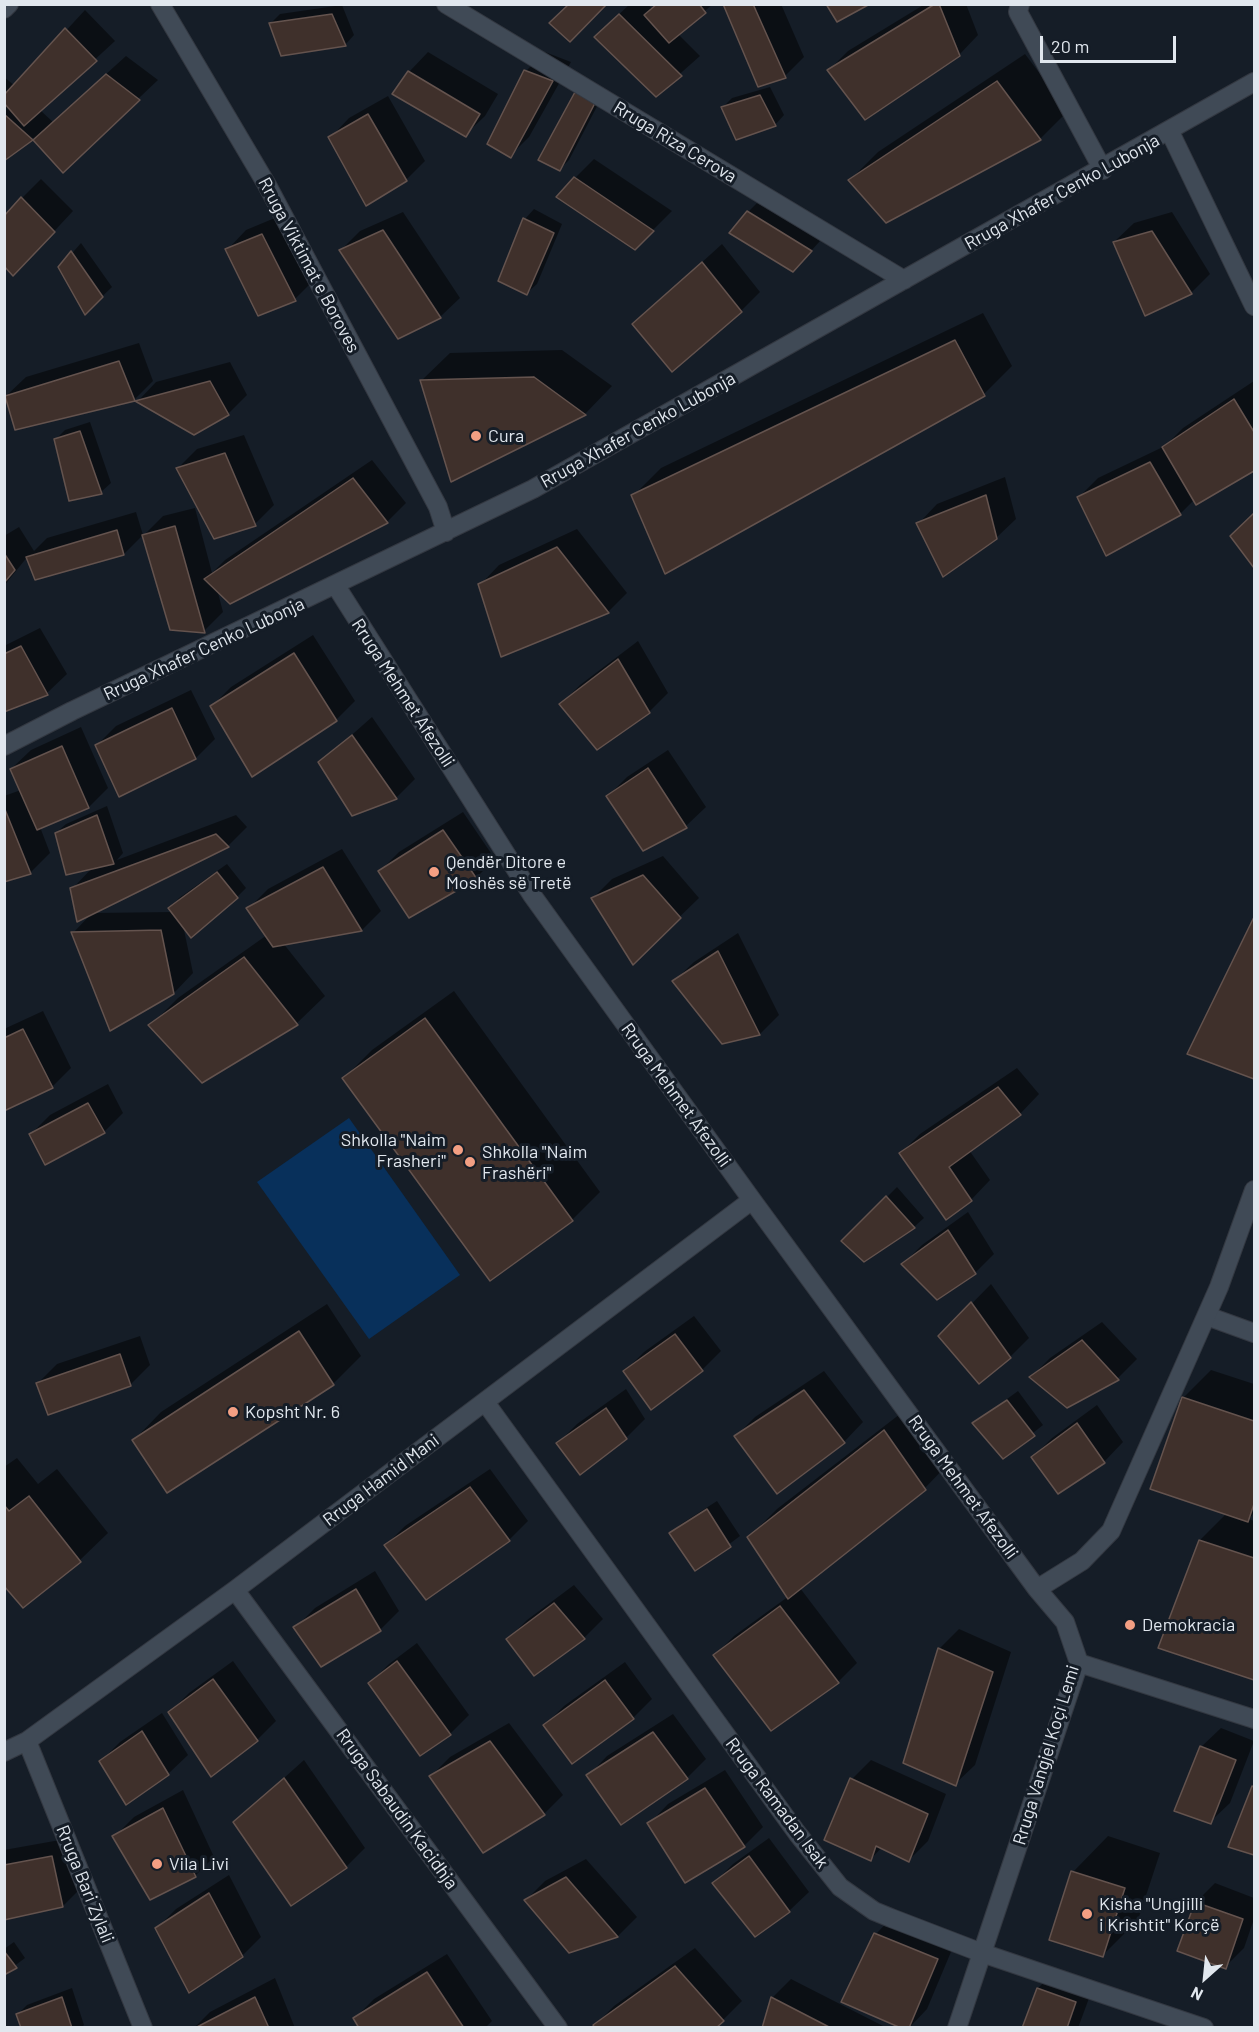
<!DOCTYPE html>
<html>
<head>
<meta charset="utf-8">
<style>
	body { margin:0 }
	#map { position:relative; width:1259px; height:2032px; overflow:hidden; background:#151d27; font-family:Barlow,sans-serif }
	canvas { display:block }
	.frame { position:absolute; inset:0; border:6px solid #e1e7ee; pointer-events:none }
	.north { position:absolute; left:1175px; top:1948px; width:60px; height:60px; -webkit-text-stroke:4px #151d27; paint-order:stroke; rotate:207deg; font-size:16px; font-weight:700; line-height:24px; text-align:center; color:#e1e7ee }
	.north::after { content:''; display:block; margin:auto; width:21px; height:27px; background:#e1e7ee; clip-path:polygon(50% 0,100% 100%,50% 72%,0 100%) }
	.scale { position:absolute; left:1040px; top:36px; width:136px; height:27px; box-sizing:border-box; border:3px solid #e1e7ee; border-top:0; padding-left:8px; font-size:18px; line-height:21px; white-space:nowrap; color:#e1e7ee; -webkit-text-stroke:4px #151d27; paint-order:stroke }
</style>
</head>
<body>
<div id="map">
<canvas width="1259" height="2032"></canvas>
<div class="frame"></div>
<div class="north">N</div>
<div class="scale">20 m</div>
</div>
<script>
const ctx = document.querySelector('canvas').getContext('2d');
ctx.lineJoin = 'round';
function fill(path, color) { ctx.fillStyle = color; ctx.fill(path, 'evenodd'); }
const toPath = rows => new Path2D(rows.map(r => 'M' + r).join(''));
function strokePath(path, color, width, dash) { ctx.strokeStyle = color; ctx.lineWidth = width; ctx.lineCap = dash ? 'butt' : 'round'; ctx.setLineDash(dash || []); ctx.stroke(path); }
function write(font, color, halo, rows, align = 'center') {
  ctx.font = font + ' Barlow,sans-serif'; ctx.lineWidth = 6; ctx.setLineDash([]); ctx.textBaseline = 'middle'; ctx.strokeStyle = halo; ctx.fillStyle = color; for (const [text, x, y, turn = 0] of rows) {
    ctx.save(); ctx.translate(x, y); ctx.rotate((+turn || 0) * Math.PI / 180); ctx.textAlign = isNaN(turn) ? turn : align; if (halo) ctx.strokeText(text, 0, 0); ctx.fillText(text, 0, 0); ctx.restore();
  }
}
fill(toPath([
	[349,1118,460,1275,369,1339,257,1182]
]), '#08305b');
fill(toPath([
	[630,4,648,4,652,9,657,4,713,4,678,34,700,56,656,95,615,18],
	[725,4,781,4,804,57,785,76],
	[925,4,966,4,978,35,959,55,829,70,848,51],
	[342,5,354,35,345,45,271,23,280,14],
	[85,10,115,41,40,110,53,122,126,56,158,80,63,170,33,138,4,159,4,77,15,86],
	[428,52,498,94,485,116,465,135,409,72],
	[545,52,571,62,529,137,510,156,526,71],
	[1025,54,1068,111,1040,139,850,180,878,152],
	[586,84,604,93,569,160,560,169],
	[770,87,784,115,775,125,722,108,732,98],
	[388,96,425,161,406,180,330,138,349,118],
	[594,159,672,211,635,248,575,178],
	[41,179,73,211,33,254,22,198],
	[757,203,820,241,802,261,748,212],
	[534,209,562,224,537,284,527,293,525,219],
	[403,212,460,298,440,317,398,337,341,250,360,231],
	[1172,212,1210,274,1191,293,1114,242,1134,223],
	[282,215,314,280,295,299,227,250,246,230],
	[81,243,112,287,85,313,60,267],
	[722,244,760,292,741,311,634,324],
	[983,313,1012,366,984,394,666,572,633,496,661,468],
	[139,343,153,381,134,400,6,396,26,377],
	[562,350,612,386,585,414,452,479,422,380,450,353],
	[230,362,247,395,228,414,138,401,156,382],
	[1254,381,1254,469,1197,503,1195,499,1180,514,1078,498,1098,478,1165,446,1183,428],
	[90,422,111,483,101,492,55,440,65,430],
	[244,435,274,505,255,524,178,468,197,449],
	[372,460,406,503,387,522,230,602,217,589,223,612,204,631,144,535,163,516,195,508,212,573,225,560],
	[1005,477,1016,519,996,538,918,524,937,504],
	[136,512,143,535,124,554,36,578,28,556,4,586,4,536,19,527,34,551,47,538],
	[1254,514,1254,566,1232,537],
	[577,529,627,593,608,612,502,655,480,585,499,565],
	[40,628,67,674,47,693,4,710,4,646],
	[313,635,355,701,336,720,212,706,231,687],
	[638,641,668,693,649,712,561,704,580,685],
	[191,690,215,739,196,758,120,795,97,745,116,726],
	[372,717,415,779,396,798,320,763],
	[81,727,108,788,89,807,40,827,50,853,31,872,4,881,4,796,21,790,11,769,31,750],
	[668,750,706,807,686,826,644,849,608,796,627,777],
	[107,806,123,853,117,860,236,815,247,827,228,846,78,920,72,889,93,867,56,833,66,824],
	[463,812,495,859,476,878,380,871,399,852],
	[342,849,381,911,362,930,283,943,325,996,297,1023,202,1081,150,1026,178,998,267,935,248,909,268,889],
	[663,856,699,898,633,962,593,898,612,879],
	[227,864,246,888,237,897,183,925,193,973,174,993,73,933,92,913,173,912,170,908,179,898],
	[1254,921,1254,1078,1189,1054],
	[738,933,779,1015,760,1034,723,1042,674,981,694,962],
	[454,991,600,1192,572,1220,344,1078,372,1050],
	[43,1011,71,1068,52,1087,5,1110,4,1029],
	[1017,1068,1039,1094,1020,1114,969,1150,990,1180,971,1200,901,1153,920,1134],
	[108,1084,123,1113,104,1132,30,1135,50,1115],
	[897,1187,924,1218,914,1227,865,1260,843,1241],
	[968,1212,994,1254,975,1273,903,1264,922,1245],
	[991,1284,1029,1338,1010,1357,940,1336],
	[327,1304,361,1356,333,1384,134,1440,161,1412],
	[694,1316,721,1351,702,1370,625,1371,644,1352],
	[1102,1322,1137,1359,1118,1378,1067,1406,1031,1377,1050,1358],
	[140,1336,150,1365,130,1385,38,1383,57,1364],
	[1211,1370,1254,1384,1254,1513,1249,1519,1254,1521,1254,1679,1160,1647,1200,1540,1227,1513,1183,1398],
	[824,1371,863,1422,844,1442,777,1492,736,1436,755,1417],
	[626,1389,645,1419,626,1438,558,1443,577,1424],
	[1018,1391,1043,1425,1003,1457,974,1423],
	[913,1404,952,1460,925,1488,800,1588,857,1663,838,1682,771,1729,715,1655,734,1636,789,1596,749,1537,777,1509],
	[1097,1405,1123,1442,1104,1462,1033,1457,1052,1438],
	[17,1458,38,1484,57,1469,108,1533,80,1560,23,1606,4,1583,4,1467],
	[490,1469,528,1521,509,1540,426,1598,386,1545,405,1526],
	[717,1501,740,1536,696,1569,671,1533,681,1524],
	[375,1571,399,1611,380,1630,295,1628,315,1608],
	[574,1585,603,1619,584,1638,508,1639,527,1620],
	[959,1629,1011,1652,975,1765,955,1784,904,1762,939,1649],
	[417,1643,469,1715,450,1734,420,1754,370,1683,389,1664],
	[233,1661,276,1721,257,1740,211,1775,170,1712,189,1693],
	[625,1662,652,1699,633,1718,545,1725,564,1706],
	[162,1713,188,1755,168,1774,101,1761,120,1742],
	[673,1714,706,1759,687,1778,588,1776,607,1756],
	[509,1723,563,1795,544,1814,431,1776,450,1757],
	[1221,1728,1254,1741,1230,1803,1210,1822,1201,1747],
	[304,1760,365,1848,346,1867,235,1822],
	[871,1760,946,1794,928,1841,909,1860,882,1847,871,1859,852,1779],
	[725,1770,763,1827,744,1846,649,1824,668,1804],
	[1254,1786,1254,1853,1230,1846],
	[183,1790,214,1857,195,1876,114,1837,134,1817],
	[1108,1836,1160,1853,1138,1920,1102,1956,1073,1872],
	[71,1838,82,1887,63,1906,4,1918,4,1850],
	[769,1838,809,1892,789,1911,756,1934,714,1883,733,1864],
	[586,1859,637,1917,618,1936,569,1951,526,1900,545,1881],
	[229,1875,261,1937,242,1956,157,1928,176,1909],
	[1215,1883,1254,1898,1254,1919,1244,1948,1225,1967,1196,1902],
	[895,1914,956,1940,927,2009,909,2028,843,2002,876,1934],
	[14,1942,25,1958,4,1974,4,1949],
	[695,1948,742,2001,723,2020,595,2025,614,2006],
	[447,1954,492,2021,485,2028,361,2028,355,2018,374,1999],
	[1058,1969,1095,1982,1078,2028,1024,2028,1038,1988],
	[275,1978,295,2028,194,2028,210,2012],
	[791,1979,887,2028,764,2028,772,1998],
	[72,1988,84,2025,81,2028,23,2028,18,2014,27,2005]
]), '#0007');
const building = toPath([
	[569,4,607,4,570,42,549,23,569,4],
	[657,4,699,4,706,13,669,43,644,15,657,4],
	[723,4,753,4,786,78,758,87,723,4],
	[826,4,870,4,837,22,826,4],
	[935,4,939,4,960,56,865,120,827,70,935,4],
	[332,14,346,46,281,56,269,23,332,14],
	[619,14,682,76,656,97,594,37,619,14],
	[65,28,97,61,24,126,4,103,4,95,65,28],
	[524,70,553,81,511,158,487,144,524,70],
	[408,71,480,114,466,137,392,94,408,71],
	[106,74,140,100,63,173,33,140,106,74],
	[997,81,1041,140,886,223,848,180,997,81],
	[575,92,595,103,560,171,538,160,575,92],
	[760,95,776,126,736,140,721,107,760,95],
	[4,114,33,140,4,161,4,114],
	[368,114,407,181,366,206,328,137,368,114],
	[574,177,654,231,635,250,556,197,574,177],
	[21,197,55,232,13,276,4,266,4,216,21,197],
	[747,211,812,251,793,272,729,233,747,211],
	[523,218,554,233,527,295,498,281,523,218],
	[383,230,441,318,398,339,339,250,383,230],
	[1152,231,1192,294,1145,316,1113,242,1152,231],
	[262,234,296,301,258,316,225,249,262,234],
	[71,251,103,297,85,315,58,267,71,251],
	[702,262,742,312,672,372,632,324,702,262],
	[955,340,985,396,665,574,631,495,955,340],
	[119,361,135,401,15,430,5,396,119,361],
	[534,377,586,415,451,482,420,380,534,377],
	[210,381,229,415,194,435,135,401,210,381],
	[1234,399,1254,432,1254,471,1196,505,1162,447,1234,399],
	[80,431,102,494,69,501,54,439,80,431],
	[225,453,256,526,214,539,176,468,225,453],
	[1150,462,1181,515,1106,556,1077,497,1150,462],
	[353,478,388,523,230,604,204,579,353,478],
	[986,495,997,539,943,577,916,523,986,495],
	[1254,513,1254,568,1230,536,1254,513],
	[175,526,205,633,170,630,142,535,175,526],
	[117,530,124,555,35,580,26,557,117,530],
	[557,547,609,613,501,657,478,584,557,547],
	[4,553,15,570,4,583,4,553],
	[21,646,48,695,4,712,4,654,21,646],
	[294,653,337,721,252,777,210,706,294,653],
	[618,659,650,713,597,750,559,704,618,659],
	[172,708,196,759,119,797,95,745,172,708],
	[352,735,397,799,352,816,318,762,352,735],
	[62,746,89,808,37,830,10,769,62,746],
	[648,768,687,828,643,851,606,796,648,768],
	[4,807,31,874,4,882,4,807],
	[97,815,114,864,66,875,55,833,97,815],
	[443,830,477,879,409,918,378,871,443,830],
	[216,834,229,847,77,922,70,888,216,834],
	[323,867,362,931,273,947,246,908,323,867],
	[217,872,238,898,191,938,168,908,217,872],
	[643,875,681,918,633,965,591,898,643,875],
	[1254,917,1254,1079,1187,1054,1254,917],
	[161,930,174,994,110,1031,71,932,161,930],
	[718,951,760,1035,722,1044,672,981,718,951],
	[244,957,298,1025,202,1083,148,1025,244,957],
	[425,1018,573,1221,490,1281,342,1078,425,1018],
	[23,1029,53,1088,4,1111,4,1038,23,1029],
	[998,1087,1021,1115,949,1167,972,1201,946,1220,899,1153,998,1087],
	[88,1103,105,1133,45,1165,29,1134,88,1103],
	[886,1196,915,1228,864,1262,841,1241,886,1196],
	[948,1230,976,1274,937,1300,901,1264,948,1230],
	[971,1302,1011,1358,979,1384,938,1336,971,1302],
	[299,1331,334,1385,167,1493,132,1440,299,1331],
	[675,1334,703,1371,651,1410,623,1371,675,1334],
	[1082,1340,1119,1380,1067,1408,1029,1377,1082,1340],
	[120,1354,131,1386,48,1415,36,1383,120,1354],
	[804,1390,845,1443,777,1494,734,1436,804,1390],
	[1182,1397,1254,1421,1254,1504,1248,1522,1150,1489,1182,1397],
	[1007,1400,1035,1436,1003,1459,972,1423,1007,1400],
	[606,1408,627,1439,580,1475,556,1443,606,1408],
	[1077,1423,1105,1463,1058,1494,1031,1457,1077,1423],
	[884,1430,926,1490,788,1599,747,1537,884,1430],
	[470,1487,510,1541,426,1600,384,1545,470,1487],
	[29,1496,81,1562,23,1608,4,1586,4,1505,9,1511,29,1496],
	[707,1509,731,1547,695,1571,669,1533,707,1509],
	[1199,1540,1254,1558,1254,1680,1158,1648,1199,1540],
	[356,1589,381,1631,321,1667,293,1627,356,1589],
	[554,1603,585,1639,534,1676,506,1639,554,1603],
	[780,1606,839,1683,771,1731,713,1655,780,1606],
	[938,1648,993,1672,956,1786,903,1763,938,1648],
	[397,1661,451,1735,420,1756,368,1683,397,1661],
	[213,1679,258,1741,211,1777,168,1712,213,1679],
	[605,1680,634,1719,572,1764,543,1725,605,1680],
	[142,1731,169,1775,126,1805,99,1761,142,1731],
	[653,1732,688,1779,621,1825,586,1775,653,1732],
	[490,1741,545,1815,483,1853,429,1776,490,1741],
	[1200,1746,1236,1760,1211,1824,1174,1811,1200,1746],
	[284,1778,347,1868,291,1906,233,1822,284,1778],
	[850,1778,928,1814,909,1862,876,1846,871,1861,824,1840,850,1778],
	[1252,1786,1254,1787,1254,1855,1228,1847,1252,1786],
	[705,1788,745,1847,685,1883,647,1823,705,1788],
	[163,1808,196,1877,150,1900,112,1836,163,1808],
	[52,1856,63,1907,4,1920,4,1865,52,1856],
	[749,1856,790,1912,755,1937,712,1883,749,1856],
	[1071,1871,1125,1888,1103,1957,1049,1940,1071,1871],
	[566,1877,618,1937,569,1953,524,1900,566,1877],
	[209,1893,243,1957,189,1993,155,1928,209,1893],
	[1195,1902,1243,1919,1226,1969,1177,1951,1195,1902],
	[874,1933,938,1959,909,2028,901,2028,841,2002,874,1933],
	[4,1951,17,1968,4,1975,4,1951],
	[675,1966,724,2021,716,2028,595,2028,593,2025,675,1966],
	[427,1972,464,2028,359,2028,353,2018,427,1972],
	[1037,1988,1076,2002,1067,2028,1022,2028,1037,1988],
	[62,1997,72,2028,21,2028,16,2014,62,1997],
	[255,1997,269,2028,195,2028,255,1997],
	[771,1997,831,2028,762,2028,771,1997]
]);
fill(building, '#3f302b');
strokePath(building, '#64534e', 1.5);
const lane = toPath([
	[1207,1316,1254,1333]
]);
const street = toPath([
	[160,4,267,185,438,507,446,532],
	[446,4,904,280],
	[1020,4,1018,12,1103,170],
	[4,9,9,4],
	[1170,132,1254,306],
	[336,586,532,895,752,1200,1037,1589,1065,1622,1079,1663,957,2028],
	[4,746,72,711,533,489,1254,82],
	[485,1402,797,1833,840,1887,874,1911,891,1918,982,1953,1204,2028],
	[1037,1589,1082,1561,1111,1531,1219,1287,1254,1190],
	[235,1590,558,2028],
	[1079,1663,1254,1719],
	[27,1741,143,2028],
	[4,1752,27,1741,235,1590,752,1200]
]);
strokePath(lane, '#333841', 20);
strokePath(street, '#333841', 20);
strokePath(lane, '#404a56', 18);
strokePath(street, '#404a56', 18);
for (const [x, y, r, color] of [
	[476,436,6,"#f39f83"],
	[434,872,6,"#f39f83"],
	[458,1150,6,"#f39f83"],
	[470,1162,6,"#f39f83"],
	[233,1412,6,"#f39f83"],
	[1130,1625,6,"#f39f83"],
	[157,1864,6,"#f39f83"],
	[1087,1914,6,"#f39f83"]
]) { const dot = new Path2D(); dot.arc(x, y, r, 0, 2 * Math.PI); ctx.fillStyle = color; ctx.fill(dot); strokePath(dot, '#151d27', 2); }
write('18px', '#e1e7ee', '#151d27', [
	["Rruga Riza Cerova",675,142,31],
	["Rruga Xhafer Cenko Lubonja",1062,192,-29],
	["Rruga Viktimat e Boroves",309,265,62],
	["Rruga Xhafer Cenko Lubonja",638,430,-29],
	["Rruga Xhafer Cenko Lubonja",204,649,-25],
	["Rruga Mehmet Afezolli",403,693,57],
	["Rruga Mehmet Afezolli",676,1095,54],
	["Rruga Hamid Mani",381,1480,-37],
	["Rruga Mehmet Afezolli",963,1487,54],
	["Rruga Vangjel Koçi Lemi",1046,1755,-73],
	["Rruga Ramadan Isak",777,1803,53],
	["Rruga Sabaudin Kacidhja",397,1809,54],
	["Rruga Bari Zylali",85,1884,68]
]);
write('18px', '#e1e7ee', '#151d27', [
	["Cura",488,436],
	["Qendër Ditore e",446,862],
	["Moshës së Tretë",446,883],
	["Shkolla \"Naim",446,1140,"right"],
	["Frasheri\"",446,1161,"right"],
	["Shkolla \"Naim",482,1152],
	["Frashëri\"",482,1173],
	["Kopsht Nr. 6",245,1412],
	["Demokracia",1142,1625],
	["Vila Livi",169,1864],
	["Kisha \"Ungjilli",1099,1904],
	["i Krishtit\" Korçë",1099,1925]
], 'left');
</script>
</body>
</html>
